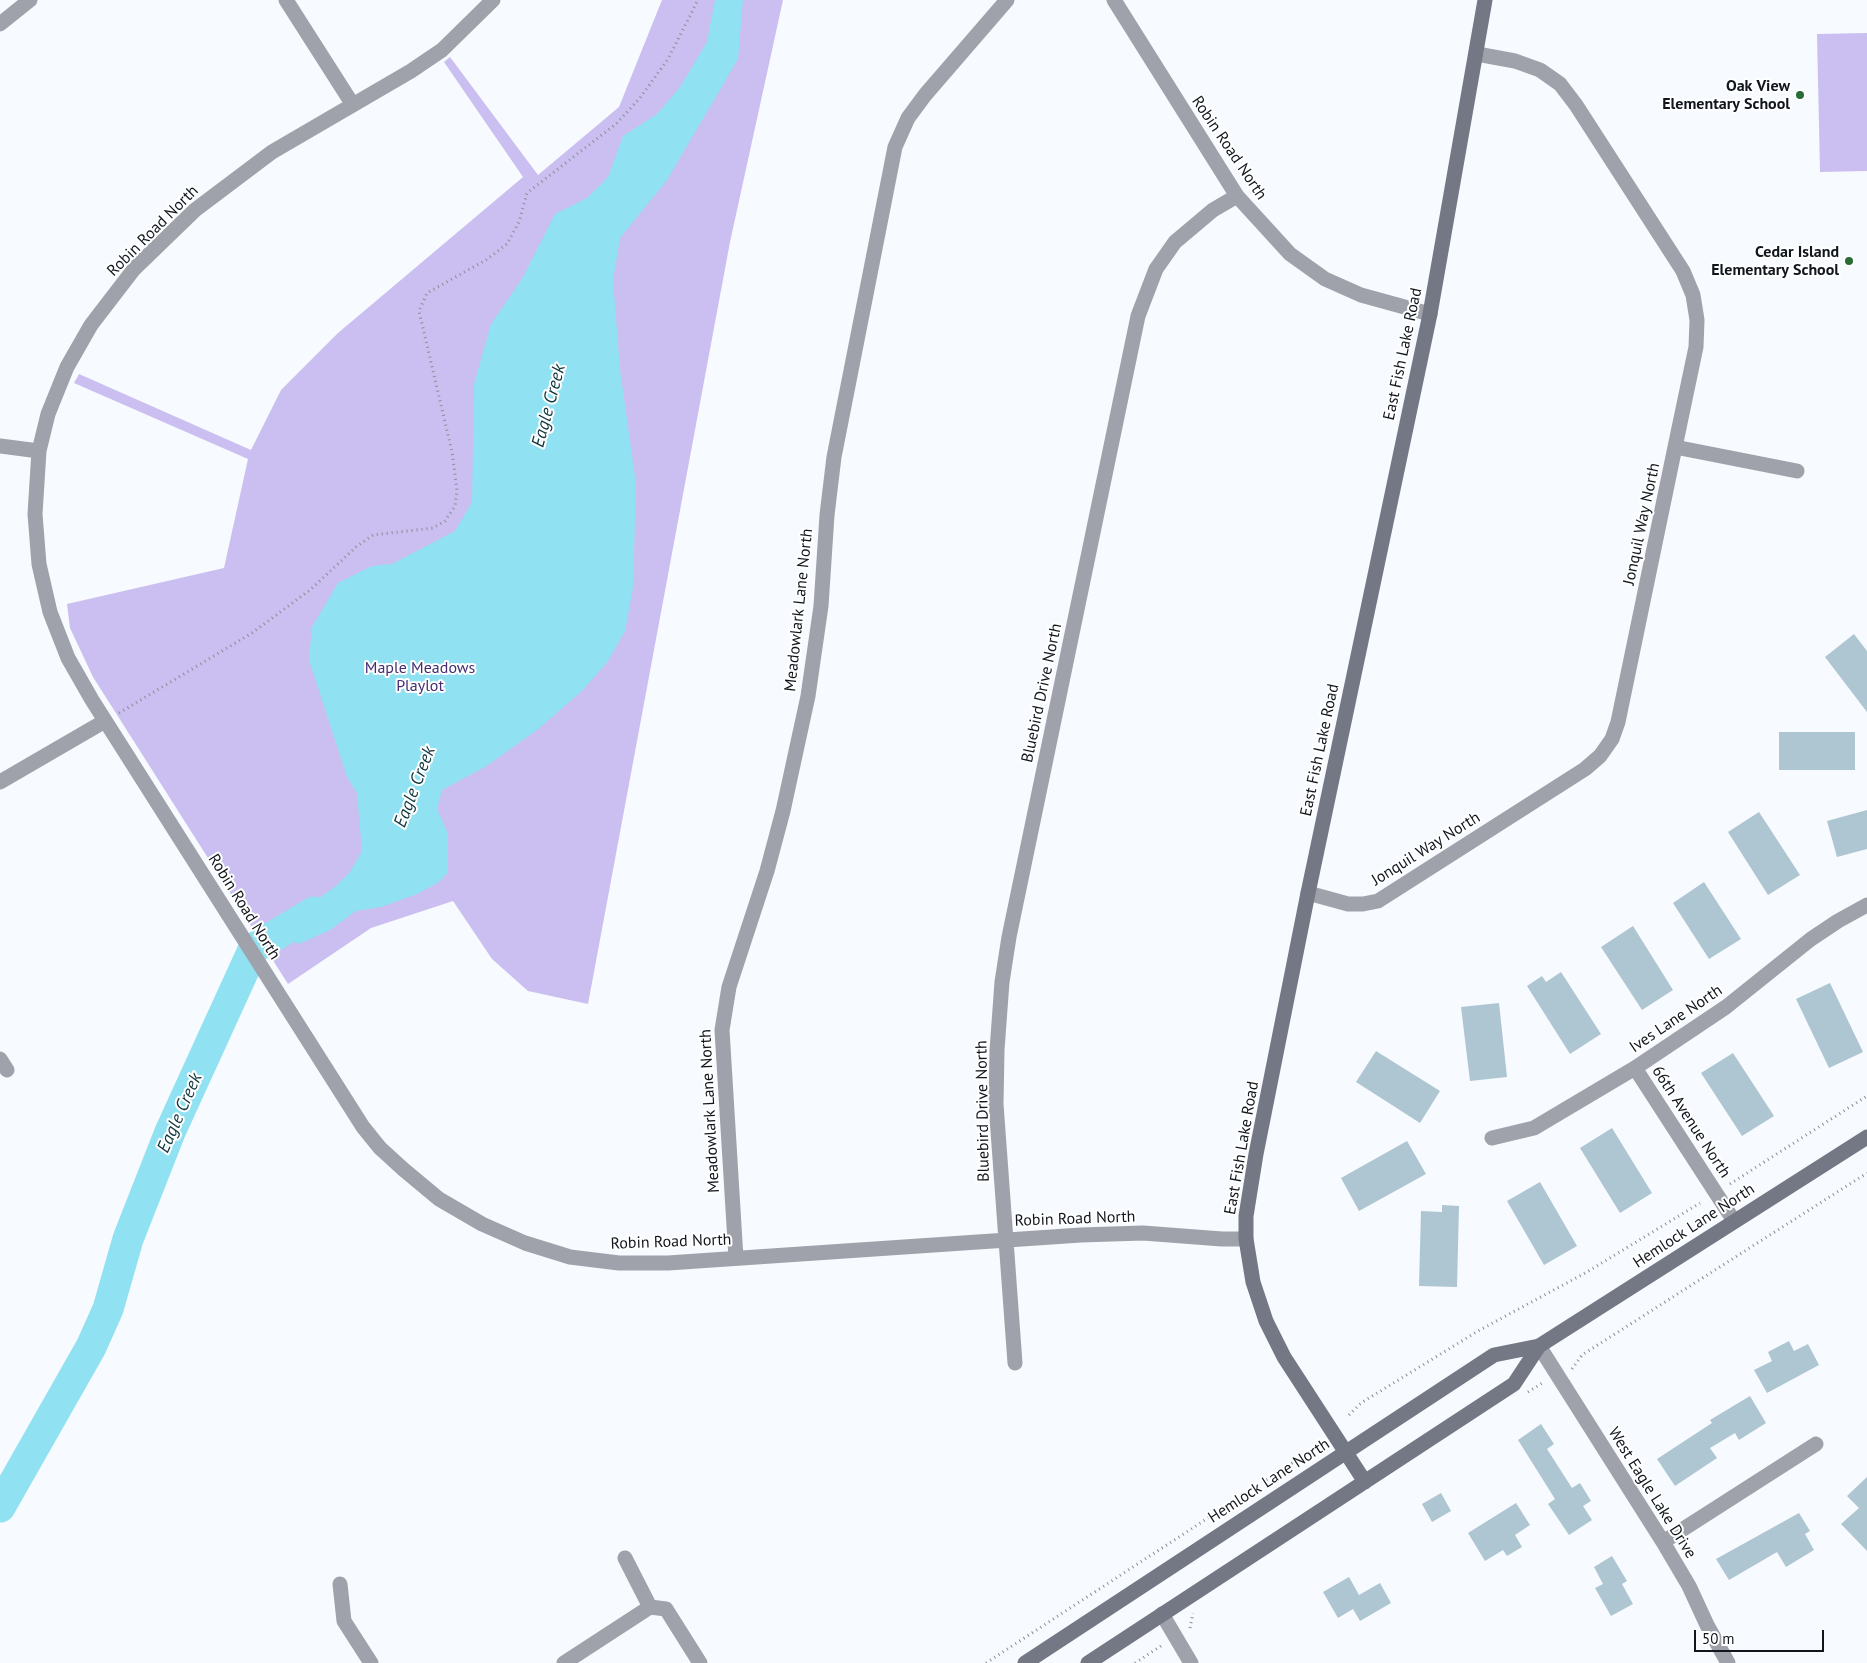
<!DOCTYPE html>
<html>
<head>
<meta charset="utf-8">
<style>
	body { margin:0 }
	#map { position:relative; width:1867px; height:1663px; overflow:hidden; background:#f7fafe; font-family:"PT Sans",sans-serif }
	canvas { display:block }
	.scale { position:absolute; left:1694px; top:1630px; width:130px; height:22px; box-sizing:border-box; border:2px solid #10161c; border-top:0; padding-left:6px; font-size:15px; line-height:18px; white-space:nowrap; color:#10161c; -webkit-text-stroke:4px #fff; paint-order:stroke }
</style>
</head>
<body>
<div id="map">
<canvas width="1867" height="1663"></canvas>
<div class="scale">50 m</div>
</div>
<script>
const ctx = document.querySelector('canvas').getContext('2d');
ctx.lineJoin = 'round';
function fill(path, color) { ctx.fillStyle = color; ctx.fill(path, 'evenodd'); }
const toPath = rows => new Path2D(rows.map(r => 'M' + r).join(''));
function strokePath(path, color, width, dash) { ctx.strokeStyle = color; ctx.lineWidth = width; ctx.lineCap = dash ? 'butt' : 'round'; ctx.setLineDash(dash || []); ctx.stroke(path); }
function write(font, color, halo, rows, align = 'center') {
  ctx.font = font + ' "PT Sans",sans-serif'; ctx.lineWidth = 4; ctx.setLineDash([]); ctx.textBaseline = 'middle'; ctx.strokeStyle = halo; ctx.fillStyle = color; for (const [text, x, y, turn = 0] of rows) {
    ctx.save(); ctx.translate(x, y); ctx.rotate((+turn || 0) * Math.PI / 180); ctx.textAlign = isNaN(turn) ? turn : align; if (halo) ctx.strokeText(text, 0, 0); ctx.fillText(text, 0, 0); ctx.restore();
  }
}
fill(toPath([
	[662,0,783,0,730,242,588,1004,528,991,492,959,453,901,371,928,288,984,93,677,70,628,67,604,224,568,248,459,74,383,79,374,251,450,281,390,338,333,523,177,444,62,450,57,538,175,619,107],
	[1867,33,1867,171,1820,172,1817,34]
]), '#cabff0');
fill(toPath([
	[715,0,743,0,738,59,667,180,620,238,613,280,620,370,636,484,633,587,625,631,608,661,582,691,537,730,485,767,442,790,437,809,448,834,448,872,439,882,417,894,381,907,356,911,330,930,299,944,278,934,286,914,314,902,337,885,350,872,362,851,357,793,347,777,309,660,312,627,338,583,372,566,392,564,455,531,472,502,474,384,491,324,522,279,555,214,587,198,608,177,623,136,657,114,680,87,707,42]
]), '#90e1f1');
strokePath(toPath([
	[0,1507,91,1347,108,1309,128,1239,170,1132,254,948,314,912]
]), '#90e1f1', 31);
fill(toPath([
	[1854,634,1867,651,1867,712,1825,657],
	[1779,732,1855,732,1855,770,1779,770],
	[1867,810,1867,849,1837,857,1827,821],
	[1759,812,1800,875,1768,895,1728,832],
	[1704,882,1741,939,1709,959,1673,903],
	[1633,926,1673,990,1642,1010,1601,947],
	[1561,972,1601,1034,1570,1054,1527,986,1542,976,1546,982],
	[1830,983,1863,1052,1829,1068,1796,999],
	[1499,1003,1507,1077,1470,1081,1461,1007],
	[1376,1051,1440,1091,1420,1123,1356,1082],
	[1733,1053,1774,1116,1742,1136,1701,1073],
	[1612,1128,1652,1193,1620,1213,1580,1148],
	[1407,1141,1426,1174,1359,1211,1341,1178],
	[1540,1182,1577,1246,1544,1265,1507,1201],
	[1442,1205,1459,1206,1457,1287,1419,1286,1421,1211,1442,1212],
	[1789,1341,1794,1351,1808,1344,1819,1365,1767,1393,1754,1370,1772,1361,1768,1352],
	[1750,1396,1766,1423,1739,1440,1735,1433,1710,1448,1717,1458,1675,1486,1657,1459,1712,1423,1710,1420],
	[1541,1424,1554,1444,1547,1449,1572,1488,1580,1483,1591,1501,1583,1506,1592,1520,1569,1535,1548,1504,1555,1499,1518,1440],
	[1867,1477,1867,1551,1841,1524,1859,1508,1847,1496],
	[1441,1493,1451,1511,1432,1522,1422,1504],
	[1516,1503,1530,1525,1515,1535,1522,1547,1507,1556,1503,1550,1485,1561,1468,1533],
	[1799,1513,1810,1531,1805,1534,1814,1550,1786,1567,1777,1552,1729,1580,1716,1559],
	[1612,1556,1627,1581,1622,1584,1633,1604,1611,1616,1595,1588,1603,1584,1594,1567],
	[1349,1577,1359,1595,1380,1583,1391,1603,1360,1621,1353,1609,1338,1618,1323,1592]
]), '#aec5d2');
strokePath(toPath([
	[119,713,252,633,310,590,356,547,373,535,433,528,445,521,455,506,457,490,452,452,419,311,427,293,486,260,507,244,519,222,527,193,616,124,640,98,668,59,698,0],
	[1730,1184,1867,1096],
	[1572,1369,1582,1355,1867,1173],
	[1528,1392,1544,1382],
	[1349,1415,1361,1403,1478,1331,1587,1272,1700,1203],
	[1190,1628,1193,1613],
	[986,1663,1309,1452],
	[1135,1663,1164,1644]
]), '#8a8e93', 3, [1, 4]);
strokePath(toPath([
	[286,0,353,105],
	[493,0,442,50,411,71,272,152,195,210,134,269,91,325,67,367,48,414,39,451,35,514,39,564,50,612,68,658,92,700,363,1127,380,1148,403,1169,439,1199,482,1224,525,1243,570,1257,619,1263,668,1263,1081,1235,1143,1233,1222,1239,1246,1239],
	[1114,0,1237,196,1290,254,1325,279,1361,295,1430,314],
	[0,24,30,0],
	[0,446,39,451],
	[1675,447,1797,471],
	[0,782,105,721],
	[1308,893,1348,904,1363,904,1378,901,1585,769,1600,756,1612,739,1618,722,1675,447,1696,347,1697,320,1693,295,1683,271,1576,105,1560,84,1540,70,1515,61,1477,54],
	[0,1059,7,1070],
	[1635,1068,1734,1221],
	[1492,1138,1534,1128,1635,1068,1726,1007,1811,939,1838,921,1867,905],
	[736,1258,722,1030,729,987,767,871,783,811,808,696,821,606,827,515,834,457,895,147,908,118,925,95,1007,0],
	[1539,1346,1663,1542,1689,1586,1707,1625,1728,1663],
	[1015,1363,996,1104,997,1050,1002,982,1009,937,1138,316,1156,269,1175,242,1213,210,1237,196],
	[1663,1542,1816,1444],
	[625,1558,650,1607,666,1609,700,1663],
	[340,1584,344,1621,371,1663],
	[1162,1614,1191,1663],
	[564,1663,650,1607]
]), '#9fa2ab', 15);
strokePath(toPath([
	[1365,1482,1284,1357,1266,1321,1253,1282,1246,1239,1246,1216,1256,1154,1308,893,1430,314,1485,0],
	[1025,1663,1494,1355,1539,1346,1867,1137],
	[1088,1663,1514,1384,1539,1346]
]), '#747885', 15);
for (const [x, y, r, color] of [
	[1800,95,5,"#286c37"],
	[1849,261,5,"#286c37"]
]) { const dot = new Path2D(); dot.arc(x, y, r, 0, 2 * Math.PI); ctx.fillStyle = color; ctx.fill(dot); strokePath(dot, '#fff', 2); }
write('bold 16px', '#10161c', '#fff', [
	["Oak View",1790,86],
	["Elementary School",1790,104],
	["Cedar Island",1839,252],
	["Elementary School",1839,270]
], 'right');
write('16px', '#10161c', '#fff', [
	["Robin Road North",1229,148,56],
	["Robin Road North",153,231,-45],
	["East Fish Lake Road",1403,354,-78],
	["Jonquil Way North",1642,524,-78],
	["Meadowlark Lane North",799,610,-84],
	["Bluebird Drive North",1042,693,-78],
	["East Fish Lake Road",1320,750,-78],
	["Jonquil Way North",1426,849,-32],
	["Robin Road North",244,907,58],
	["Ives Lane North",1676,1019,-34],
	["Meadowlark Lane North",710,1111,-93],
	["Bluebird Drive North",983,1111,-91],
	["66th Avenue North",1691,1122,57],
	["East Fish Lake Road",1242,1148,-80],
	["Robin Road North",1075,1219,-2],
	["Hemlock Lane North",1694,1226,-33],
	["Robin Road North",671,1242,-2],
	["Hemlock Lane North",1269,1481,-33],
	["West Eagle Lake Drive",1652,1493,58]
]);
write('16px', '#432c70', '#fff', [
	["Maple Meadows",420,668],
	["Playlot",420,686]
]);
write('italic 18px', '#0f373e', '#fff', [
	["Eagle Creek",549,406,-75],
	["Eagle Creek",415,787,-69],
	["Eagle Creek",180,1113,-66]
]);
</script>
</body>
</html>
